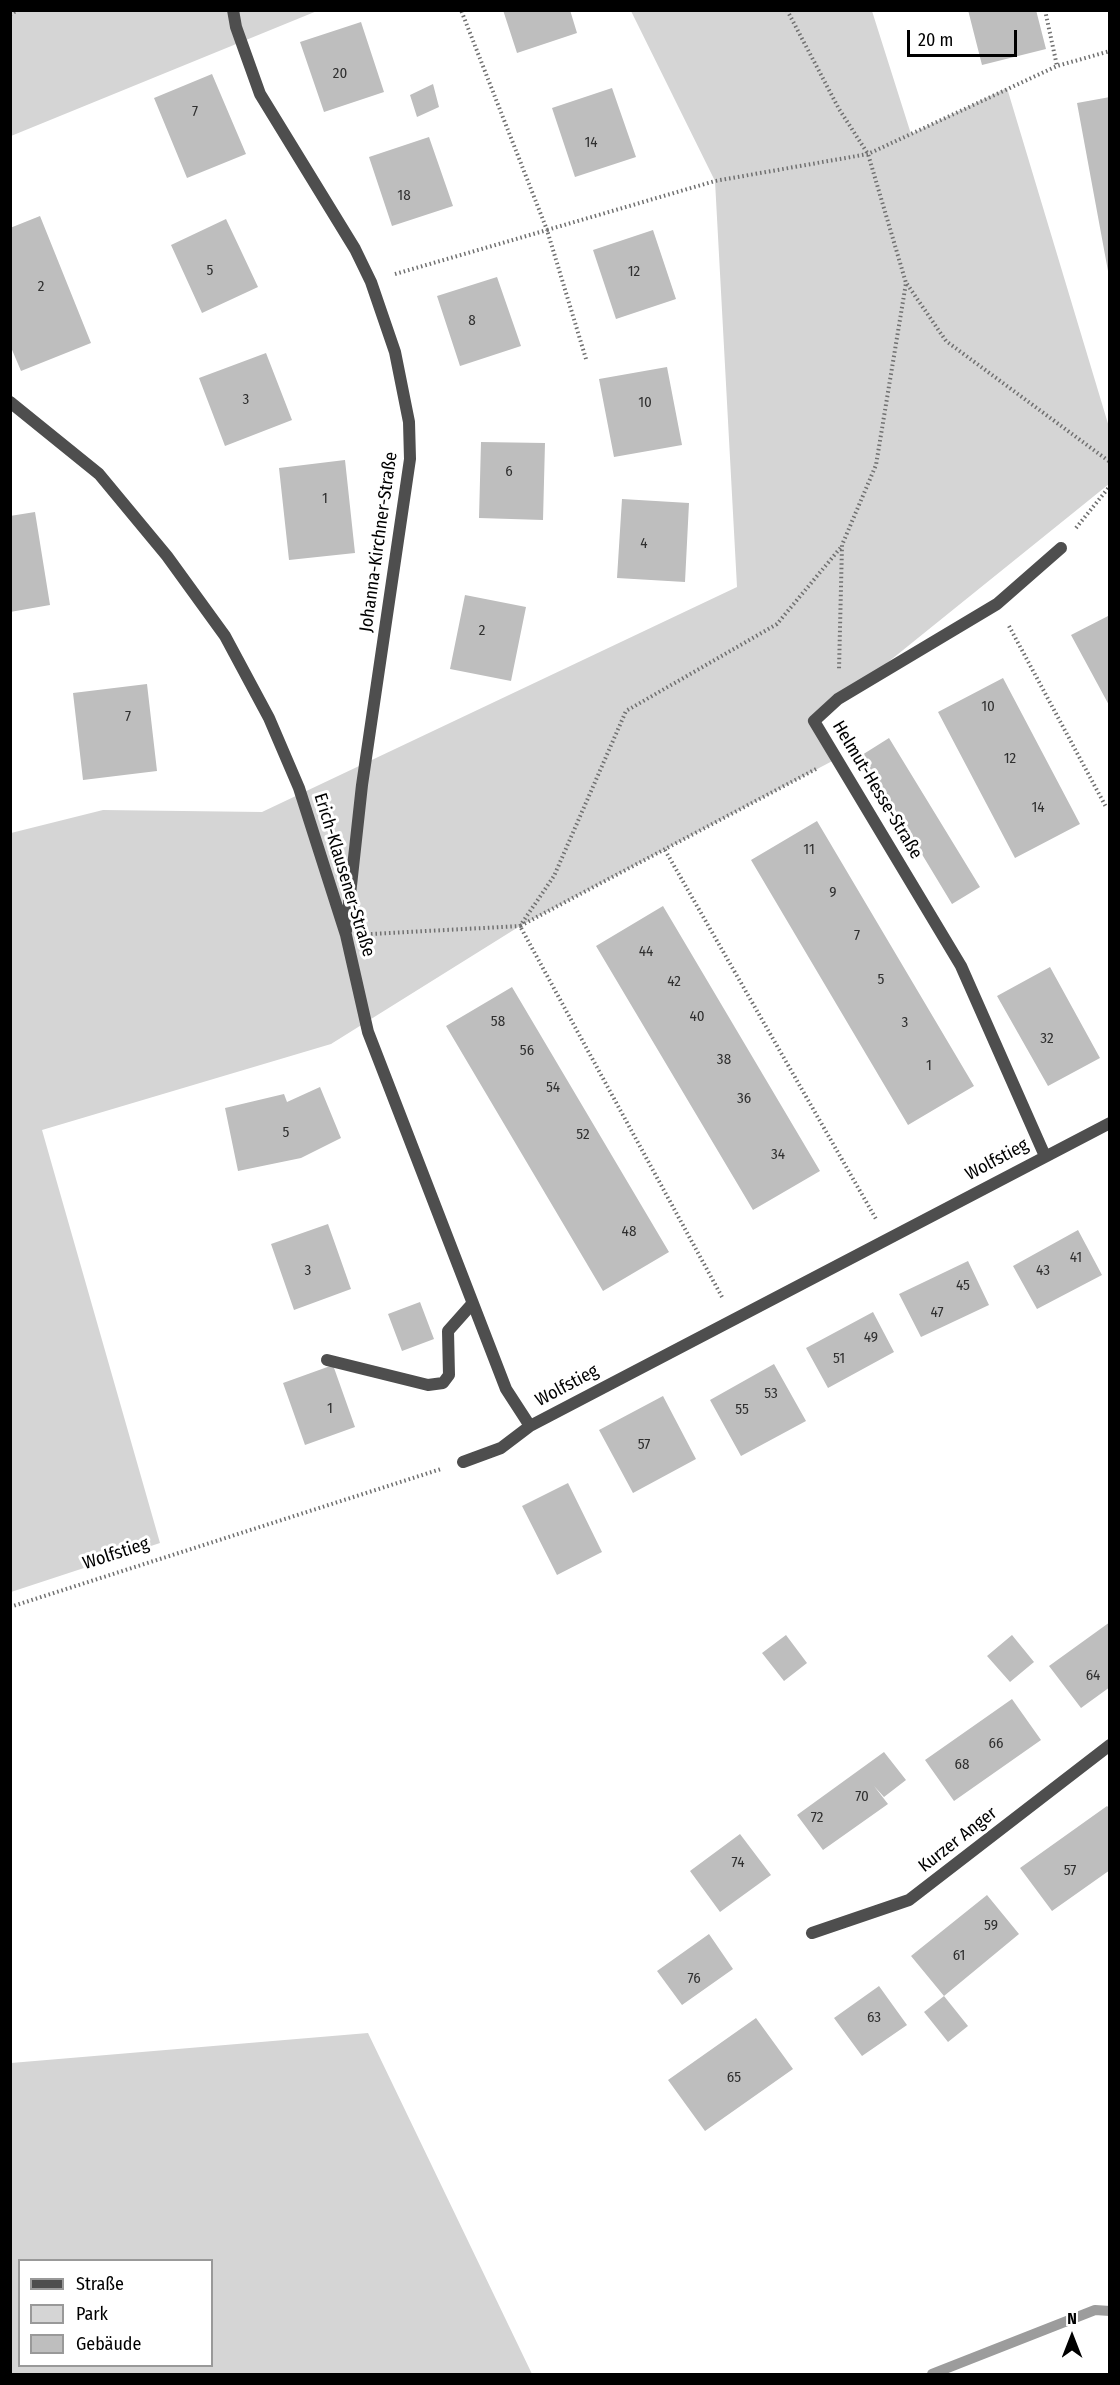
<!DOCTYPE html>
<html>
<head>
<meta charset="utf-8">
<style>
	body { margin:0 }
	#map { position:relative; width:1120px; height:2385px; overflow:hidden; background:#fff; font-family:"Fira Sans Condensed",sans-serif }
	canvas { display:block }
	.frame { position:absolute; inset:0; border:12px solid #000; pointer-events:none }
	.legend { position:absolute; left:18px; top:2259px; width:195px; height:108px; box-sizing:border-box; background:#fff; border:2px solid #999; margin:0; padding:8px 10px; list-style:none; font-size:18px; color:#000 }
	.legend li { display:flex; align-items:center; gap:12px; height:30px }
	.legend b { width:30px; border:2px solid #999 }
	.north { position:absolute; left:1042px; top:2307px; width:60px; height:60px; -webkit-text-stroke:4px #fff; paint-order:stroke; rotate:0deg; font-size:16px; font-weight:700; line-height:24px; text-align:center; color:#000 }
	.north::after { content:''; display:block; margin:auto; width:21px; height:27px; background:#000; clip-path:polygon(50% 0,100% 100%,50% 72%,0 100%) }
	.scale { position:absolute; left:907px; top:30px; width:110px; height:27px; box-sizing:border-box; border:3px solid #000; border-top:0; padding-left:8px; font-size:18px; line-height:21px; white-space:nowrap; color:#000; -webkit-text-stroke:4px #fff; paint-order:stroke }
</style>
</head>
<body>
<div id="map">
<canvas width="1120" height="2385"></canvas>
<div class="frame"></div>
<ul class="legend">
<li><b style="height:8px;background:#4e4e4e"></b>Straße</li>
<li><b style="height:16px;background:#d5d5d5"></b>Park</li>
<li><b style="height:16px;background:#bebebe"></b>Gebäude</li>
</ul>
<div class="north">N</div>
<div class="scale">20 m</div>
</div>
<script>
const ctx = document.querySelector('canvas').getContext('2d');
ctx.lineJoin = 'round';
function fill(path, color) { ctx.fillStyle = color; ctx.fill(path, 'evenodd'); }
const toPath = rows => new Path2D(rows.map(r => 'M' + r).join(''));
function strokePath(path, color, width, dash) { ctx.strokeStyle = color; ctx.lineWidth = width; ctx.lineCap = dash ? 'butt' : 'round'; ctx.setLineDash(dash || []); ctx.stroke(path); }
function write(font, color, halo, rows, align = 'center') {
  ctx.font = font + ' "Fira Sans Condensed",sans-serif'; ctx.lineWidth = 6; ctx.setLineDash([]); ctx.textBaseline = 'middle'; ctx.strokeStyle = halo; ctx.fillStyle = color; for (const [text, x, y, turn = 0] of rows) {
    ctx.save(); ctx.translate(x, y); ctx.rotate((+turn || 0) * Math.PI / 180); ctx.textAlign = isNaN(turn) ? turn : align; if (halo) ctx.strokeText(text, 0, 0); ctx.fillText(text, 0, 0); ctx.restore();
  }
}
fill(toPath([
	[11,11,317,11,11,136],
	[631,11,872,11,911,134,1007,88,1109,427,1109,484,815,721,838,758,520,926,331,1044,42,1130,160,1543,11,1592,11,833,103,810,262,812,737,587,715,181],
	[368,2033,532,2374,11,2374,11,2063],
	[20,2260,212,2260,212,2366,20,2366]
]), '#d5d5d5');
strokePath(toPath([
	[932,2374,1095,2310,1110,2311]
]), '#9c9c9c', 10);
fill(toPath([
	[503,10,570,10,577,33,517,53],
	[968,10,1036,10,1046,49,982,65],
	[361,22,384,92,324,112,300,42],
	[212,74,246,154,187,178,154,98],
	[433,84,439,107,417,117,410,95],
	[612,88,636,157,575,177,552,108],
	[1110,97,1110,271,1108,271,1077,103],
	[429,137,453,206,392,226,369,157],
	[40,216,91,343,21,371,10,345,10,228],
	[226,219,258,287,202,313,171,245],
	[653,230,676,299,616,319,593,250],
	[497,277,521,346,460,366,437,296],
	[266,353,292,420,225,446,199,378],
	[667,367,682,445,614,457,599,379],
	[481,442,545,443,543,520,479,518],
	[345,460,355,553,289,560,279,468],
	[622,499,689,503,685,582,617,578],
	[35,512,50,605,10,612,10,516],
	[465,595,526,607,511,681,450,669],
	[1110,615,1110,707,1071,635],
	[1003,678,1080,824,1015,858,938,712],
	[147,684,157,771,83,780,73,693],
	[889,738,980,887,952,904,862,755],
	[817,821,974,1086,908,1125,751,860],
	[663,906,820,1171,753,1210,596,946],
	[1050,967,1100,1058,1048,1086,997,996],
	[512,987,669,1252,603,1291,446,1026],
	[320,1087,341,1138,301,1158,238,1171,225,1108,284,1094,287,1102],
	[328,1224,351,1289,294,1310,271,1244],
	[1078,1230,1102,1275,1037,1309,1013,1266],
	[968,1261,989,1305,921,1337,899,1294],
	[420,1302,434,1339,402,1351,388,1314],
	[873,1312,894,1352,828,1388,806,1348],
	[774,1364,806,1421,741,1456,710,1400],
	[333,1365,355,1427,305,1445,283,1383],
	[663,1396,696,1459,633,1493,599,1430],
	[568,1483,602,1552,557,1575,522,1506],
	[1110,1622,1110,1687,1081,1708,1049,1666],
	[786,1635,807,1663,784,1681,762,1653],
	[1012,1635,1034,1662,1010,1682,987,1656],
	[1012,1699,1041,1740,954,1801,925,1760],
	[884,1752,906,1780,884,1797,874,1786,888,1804,823,1850,797,1815],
	[1107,1806,1110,1809,1110,1870,1052,1911,1020,1868],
	[740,1834,771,1875,720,1912,690,1871],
	[987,1895,1019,1934,944,1996,911,1956],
	[709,1934,733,1969,682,2005,657,1971],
	[879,1986,907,2025,862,2056,834,2018],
	[944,1996,968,2026,948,2042,924,2012],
	[756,2018,793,2069,705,2131,668,2080]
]), '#bebebe');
strokePath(toPath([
	[787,10,839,109,868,154,906,283,876,465,842,545,839,670],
	[1045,10,1057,66],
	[10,15,17,10],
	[395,274,547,230,461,10],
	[907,284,946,341,1110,462],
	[586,359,547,230,715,181,868,154,1057,66,1110,51],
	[1076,528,1110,486],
	[1009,626,1106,807],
	[665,850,876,1219],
	[371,934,520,926,554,876,626,711,777,624,842,546],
	[722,1297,520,926,816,769],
	[10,1607,441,1469]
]), '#707070', 4, [1.5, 3]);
strokePath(toPath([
	[327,1360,428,1385,443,1383,449,1375,448,1331,472,1304]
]), '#4e4e4e', 12);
strokePath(toPath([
	[233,10,236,27,260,94,355,249,371,282,395,352,409,422,410,459,362,785,346,931],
	[10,402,99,474,167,556,225,636,269,718,299,788,346,935,368,1032,506,1389,530,1426],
	[1045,1156,961,966,814,721,838,699,997,604,1061,548],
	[463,1462,501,1448,530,1426,1110,1123],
	[812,1933,909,1900,1110,1745]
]), '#4e4e4e', 12);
write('15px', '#303030', null, [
	["20",340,74],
	["7",195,112],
	["14",591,143],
	["18",404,196],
	["5",210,271],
	["12",634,272],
	["2",41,287],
	["8",472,321],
	["3",246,400],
	["10",645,403],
	["6",509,472],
	["1",325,499],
	["4",644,544],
	["2",482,631],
	["10",988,707],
	["7",128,717],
	["12",1010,759],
	["14",1038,808],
	["11",809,850],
	["9",833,893],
	["7",857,936],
	["44",646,952],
	["5",881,980],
	["42",674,982],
	["40",697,1017],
	["58",498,1022],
	["3",905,1023],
	["32",1047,1039],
	["56",527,1051],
	["38",724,1060],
	["1",929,1066],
	["54",553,1088],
	["36",744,1099],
	["5",286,1133],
	["52",583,1135],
	["34",778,1155],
	["48",629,1232],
	["41",1076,1258],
	["3",308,1271],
	["43",1043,1271],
	["45",963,1286],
	["47",937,1313],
	["49",871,1338],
	["51",839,1359],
	["53",771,1394],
	["1",330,1409],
	["55",742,1410],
	["57",644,1445],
	["64",1093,1676],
	["66",996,1744],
	["68",962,1765],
	["70",862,1797],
	["72",817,1818],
	["74",738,1863],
	["57",1070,1871],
	["59",991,1926],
	["61",959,1956],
	["76",694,1979],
	["63",874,2018],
	["65",734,2078]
]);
write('18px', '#000', '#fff', [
	["Johanna-Kirchner-Straße",379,542,-82],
	["Helmut-Hesse-Straße",877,790,59],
	["Erich-Klausener-Straße",344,875,73],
	["Wolfstieg",997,1160,-28],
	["Wolfstieg",567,1386,-28],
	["Wolfstieg",116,1554,-18],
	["Kurzer Anger",958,1840,-38]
]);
</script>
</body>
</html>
